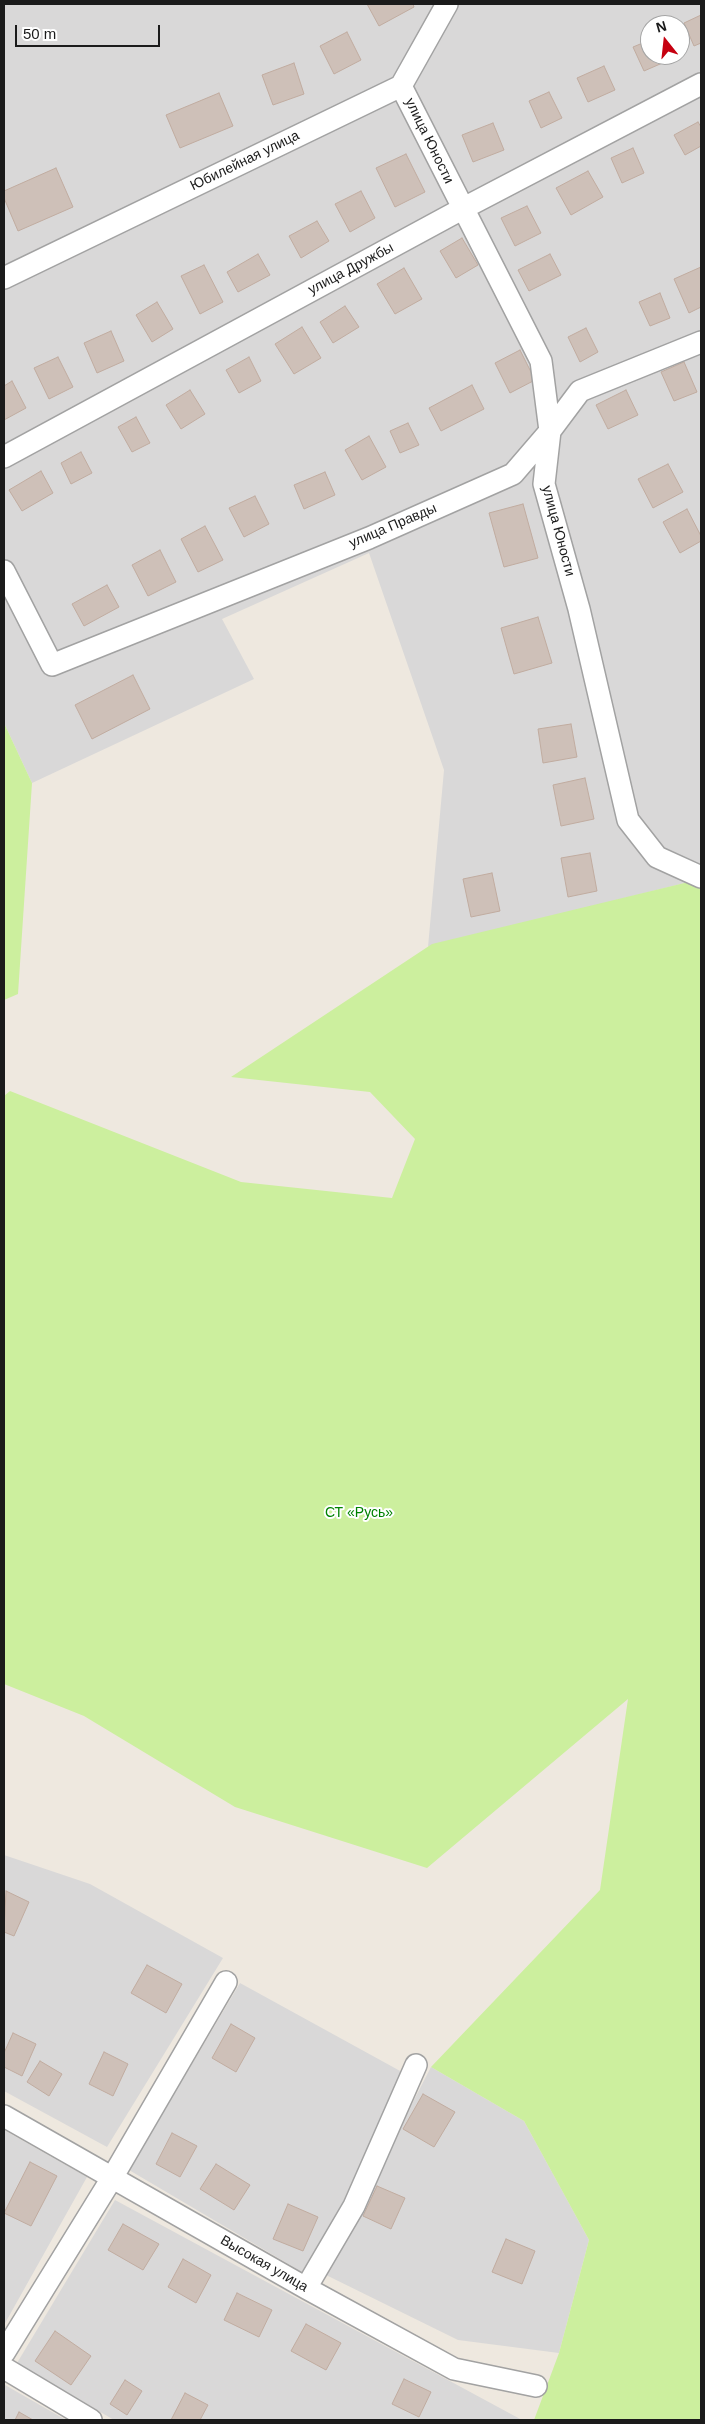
<!DOCTYPE html>
<html>
<head>
<meta charset="utf-8">
<style>
	body { margin:0 }
	#map { position:relative; width:705px; height:2424px; overflow:hidden; background:#eee8df; font-family:Arial,sans-serif }
	canvas { display:block }
	.frame { position:absolute; inset:0; border:5px solid #1b1b1b; pointer-events:none }
	.north { position:absolute; left:640px; top:15px; width:50px; height:50px; box-sizing:border-box; background:#fff; border:1px solid #a4a4a4; border-radius:50%; rotate:344deg; font-size:14px; font-weight:700; line-height:20px; text-align:center; color:#1b1b1b }
	.north::after { content:''; display:block; margin:auto; width:18px; height:22px; background:#c60010; clip-path:polygon(50% 0,100% 100%,50% 72%,0 100%) }
	.scale { position:absolute; left:15px; top:25px; width:145px; height:22px; box-sizing:border-box; border:2px solid #1b1b1b; border-top:0; padding-left:6px; font-size:15px; line-height:18px; white-space:nowrap; color:#1b1b1b; -webkit-text-stroke:4px #fff; paint-order:stroke }
</style>
</head>
<body>
<div id="map">
<canvas width="705" height="2424"></canvas>
<div class="frame"></div>
<div class="north">N</div>
<div class="scale">50 m</div>
</div>
<script>
const ctx = document.querySelector('canvas').getContext('2d');
ctx.lineJoin = 'round';
function fill(path, color) { ctx.fillStyle = color; ctx.fill(path, 'evenodd'); }
const toPath = rows => new Path2D(rows.map(r => 'M' + r).join(''));
function strokePath(path, color, width, dash) { ctx.strokeStyle = color; ctx.lineWidth = width; ctx.lineCap = dash ? 'butt' : 'round'; ctx.setLineDash(dash || []); ctx.stroke(path); }
function write(font, color, halo, rows, align = 'center') {
  ctx.font = font + ' Arial,sans-serif'; ctx.lineWidth = 4; ctx.setLineDash([]); ctx.textBaseline = 'middle'; ctx.strokeStyle = halo; ctx.fillStyle = color; for (const [text, x, y, turn = 0] of rows) {
    ctx.save(); ctx.translate(x, y); ctx.rotate((+turn || 0) * Math.PI / 180); ctx.textAlign = isNaN(turn) ? turn : align; if (halo) ctx.strokeText(text, 0, 0); ctx.fillText(text, 0, 0); ctx.restore();
  }
}
fill(toPath([
	[4,4,701,4,701,879,428,947,444,770,369,553,222,619,254,679,32,783,4,723],
	[650,25,680,25,680,55,650,55],
	[4,1855,90,1884,223,1958,107,2147,4,2091],
	[240,1983,402,2072,342,2204,302,2272,129,2170],
	[431,2067,524,2121,589,2240,559,2353,458,2340,324,2274],
	[4,2130,87,2177,4,2325],
	[115,2200,522,2420,114,2420,17,2363],
	[5,2385,66,2420,4,2420]
]), '#d9d8d8');
fill(toPath([
	[4,723,32,783,18,994,4,1000],
	[701,879,701,2420,534,2420,559,2353,589,2240,524,2121,431,2067,600,1890,628,1699,427,1868,235,1807,84,1716,4,1684,4,1096,10,1091,241,1182,392,1198,415,1139,370,1092,231,1077,432,944]
]), '#ccef9e');
const building = toPath([
	[367,4,413,4,414,7,379,26,367,4],
	[701,15,701,43,694,46,684,23,701,15],
	[347,32,361,60,334,74,320,46,347,32],
	[650,40,650,55,664,55,667,61,644,71,633,47,650,40],
	[294,63,304,94,273,105,262,75,294,63],
	[604,66,615,90,588,102,577,78,604,66],
	[549,92,562,118,541,128,529,101,549,92],
	[219,93,233,126,180,148,166,115,219,93],
	[698,122,701,127,701,146,685,155,674,135,698,122],
	[493,123,504,150,473,162,462,135,493,123],
	[633,148,644,173,622,183,611,158,633,148],
	[406,154,425,192,395,207,376,168,406,154],
	[56,168,73,207,18,231,4,198,4,191,56,168],
	[588,171,603,197,571,215,556,188,588,171],
	[361,191,375,218,350,232,335,204,361,191],
	[527,206,541,233,515,246,501,218,527,206],
	[317,221,329,241,301,258,289,236,317,221],
	[462,238,478,265,456,278,440,251,462,238],
	[258,254,270,275,238,292,227,272,258,254],
	[550,254,561,275,529,291,518,270,550,254],
	[204,265,223,302,200,314,181,276,204,265],
	[701,267,701,307,689,313,674,279,701,267],
	[404,268,422,299,395,314,377,284,404,268],
	[660,293,670,318,650,326,639,302,660,293],
	[157,302,173,329,152,342,136,315,157,302],
	[345,306,359,327,333,343,320,322,345,306],
	[302,327,321,358,294,374,275,344,302,327],
	[586,328,598,352,580,362,568,337,586,328],
	[111,331,124,361,97,373,84,343,111,331],
	[520,350,535,380,510,393,495,363,520,350],
	[58,357,73,387,49,399,34,368,58,357],
	[249,357,261,381,239,393,226,370,249,357],
	[684,362,697,392,674,401,661,372,684,362],
	[12,381,26,408,4,420,4,386,12,381],
	[472,385,484,409,441,431,429,408,472,385],
	[190,390,205,414,181,429,166,405,190,390],
	[626,390,638,415,608,429,596,405,626,390],
	[136,417,150,443,132,452,118,427,136,417],
	[408,423,419,445,400,453,390,431,408,423],
	[369,436,386,467,362,480,345,450,369,436],
	[81,452,92,473,71,484,61,463,81,452],
	[668,464,683,492,653,508,638,479,668,464],
	[41,471,53,493,22,511,9,490,41,471],
	[325,472,335,495,304,509,294,485,325,472],
	[255,496,269,524,244,537,229,508,255,496],
	[523,504,538,558,504,567,489,513,523,504],
	[687,509,701,536,701,541,680,553,663,522,687,509],
	[205,526,223,560,198,572,181,539,205,526],
	[160,550,176,582,148,596,132,565,160,550],
	[107,585,119,607,84,626,72,604,107,585],
	[538,617,552,663,514,674,501,628,538,617],
	[133,675,150,709,92,739,75,705,133,675],
	[571,724,577,757,543,763,538,729,571,724],
	[585,778,594,819,561,826,553,785,585,778],
	[590,853,597,891,568,897,561,858,590,853],
	[492,873,500,911,471,917,463,879,492,873],
	[6,1891,29,1902,14,1936,4,1932,6,1891],
	[147,1965,182,1984,166,2013,131,1993,147,1965],
	[231,2024,255,2038,236,2072,212,2058,231,2024],
	[13,2033,36,2044,22,2076,4,2067,4,2053,13,2033],
	[104,2052,128,2064,113,2096,89,2084,104,2052],
	[40,2061,62,2074,49,2096,27,2082,40,2061],
	[423,2094,455,2112,434,2147,403,2129,423,2094],
	[172,2133,197,2146,180,2177,156,2164,172,2133],
	[30,2162,57,2176,31,2226,4,2213,30,2162],
	[216,2164,250,2185,234,2210,200,2189,216,2164],
	[377,2186,405,2198,391,2229,363,2216,377,2186],
	[288,2204,318,2217,303,2251,273,2239,288,2204],
	[123,2224,159,2244,143,2270,108,2250,123,2224],
	[506,2239,535,2251,522,2284,492,2272,506,2239],
	[183,2259,211,2275,196,2303,168,2287,183,2259],
	[237,2293,272,2310,259,2337,224,2320,237,2293],
	[306,2324,341,2343,326,2370,291,2351,306,2324],
	[55,2331,91,2356,71,2385,35,2361,55,2331],
	[404,2379,431,2392,419,2417,392,2404,404,2379],
	[125,2380,142,2391,127,2415,110,2404,125,2380],
	[185,2393,208,2405,200,2420,171,2420,185,2393],
	[19,2412,33,2420,15,2420,19,2412]
]);
fill(building, '#cec0b8');
strokePath(building, '#c1aca0', 1);
const street = toPath([
	[401,86,541,361,550,431,544,484,579,609,628,820,657,857,701,877],
	[4,278,401,86,447,4],
	[4,457,462,209,701,84],
	[4,571,52,665,369,538,513,474,550,431,580,391,701,342],
	[4,2116,306,2288,454,2369,536,2386],
	[306,2288,354,2206,416,2065],
	[4,2353,112,2178,226,1982],
	[4,2368,91,2420]
]);
strokePath(street, '#a2a2a2', 24);
strokePath(street, '#fff', 21);
write('14px', '#1b1b1b', '#fff', [
	["улица Юности",429,141,64],
	["Юбилейная улица",245,161,-26],
	["улица Дружбы",351,269,-28],
	["улица Правды",393,526,-23],
	["улица Юности",558,531,75],
	["Высокая улица",264,2264,30]
]);
write('14px', '#008201', '#fff', [
	["СТ «Русь»",359,1513]
]);
</script>
</body>
</html>
